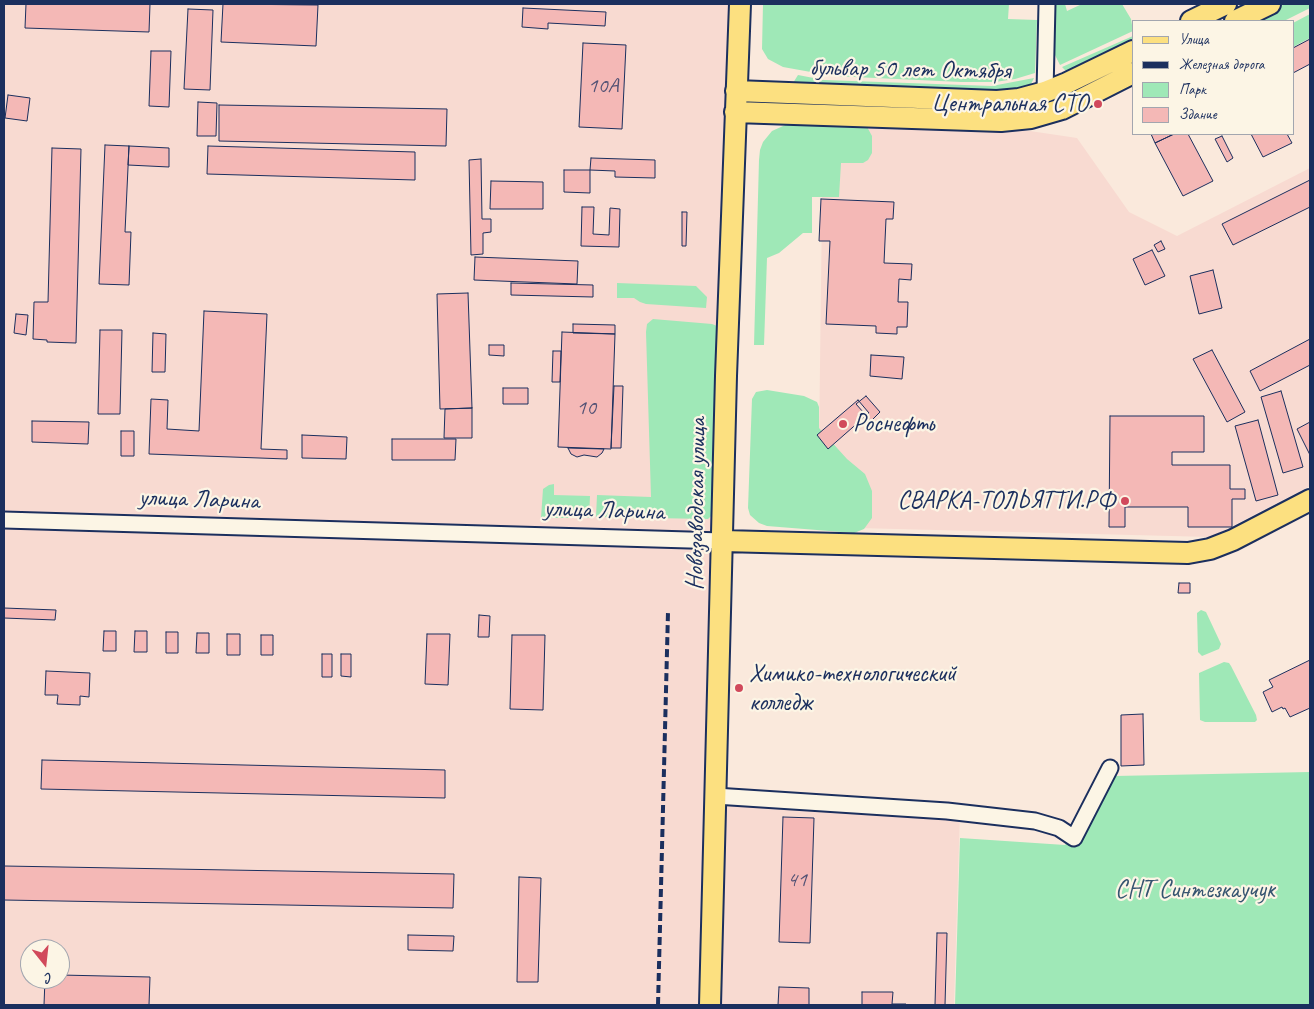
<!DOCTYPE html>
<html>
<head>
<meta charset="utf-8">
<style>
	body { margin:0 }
	#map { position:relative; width:1314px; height:1009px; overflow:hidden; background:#fae9dc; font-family:Caveat,sans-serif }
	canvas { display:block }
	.frame { position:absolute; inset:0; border:5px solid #1b2f5e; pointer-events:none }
	.legend { position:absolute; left:1132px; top:20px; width:162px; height:115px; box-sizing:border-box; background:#fcf5e5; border:1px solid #a2a6af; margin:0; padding:6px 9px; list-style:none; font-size:15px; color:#1b2f5e }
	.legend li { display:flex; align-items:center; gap:10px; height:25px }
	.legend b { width:25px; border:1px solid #a2a6af }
	.north { position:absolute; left:20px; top:939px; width:50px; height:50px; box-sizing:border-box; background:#fcf5e5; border:1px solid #a2a6af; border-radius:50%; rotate:164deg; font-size:14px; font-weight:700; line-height:20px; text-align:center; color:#1b2f5e }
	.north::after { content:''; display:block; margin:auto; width:18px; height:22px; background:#d1495b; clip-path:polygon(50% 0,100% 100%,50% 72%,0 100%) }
</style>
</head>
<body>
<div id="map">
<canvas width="1314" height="1009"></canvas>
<div class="frame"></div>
<ul class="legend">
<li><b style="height:6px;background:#fce080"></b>Улица</li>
<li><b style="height:6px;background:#1b2f5e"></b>Железная дорога</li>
<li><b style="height:14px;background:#9fe8b7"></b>Парк</li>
<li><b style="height:14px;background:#f4b8b6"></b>Здание</li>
</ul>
<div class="north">С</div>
</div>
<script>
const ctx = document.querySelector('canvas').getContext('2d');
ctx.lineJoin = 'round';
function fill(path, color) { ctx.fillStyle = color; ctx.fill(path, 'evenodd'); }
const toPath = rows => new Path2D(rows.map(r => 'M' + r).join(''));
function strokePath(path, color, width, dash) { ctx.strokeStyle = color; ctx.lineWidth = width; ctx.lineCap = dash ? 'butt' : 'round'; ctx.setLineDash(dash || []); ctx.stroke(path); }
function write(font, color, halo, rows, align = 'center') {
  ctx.font = font + ' Caveat,sans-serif'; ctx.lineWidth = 4.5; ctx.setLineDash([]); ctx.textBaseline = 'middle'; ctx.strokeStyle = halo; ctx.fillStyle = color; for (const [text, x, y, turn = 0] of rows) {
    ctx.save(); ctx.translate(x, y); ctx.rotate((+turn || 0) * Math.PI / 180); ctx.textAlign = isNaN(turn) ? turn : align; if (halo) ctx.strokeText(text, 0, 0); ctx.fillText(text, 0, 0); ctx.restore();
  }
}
fill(toPath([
	[4,4,739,4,709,1005,4,1005],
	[30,949,60,949,60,979,30,979],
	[823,125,1030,131,1077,138,1129,212,1177,236,1310,168,1310,486,1211,537,818,527],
	[719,787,960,813,954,1005,713,1005]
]), '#f8dad1');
fill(toPath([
	[763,4,1009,4,1008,19,1037,20,1035,73,1015,79,995,82,961,82,833,76,783,67,768,59,762,49],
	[1056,4,1065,4,1067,11,1082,4,1122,4,1131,19,1133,31,1060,65,1054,53],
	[1285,4,1310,4,1310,8,1284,21,1250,21],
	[1310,14,1310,38,1293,47,1293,23],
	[1133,36,1133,43,1067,72,1062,67],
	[798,75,824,80,992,86,1034,78,1030,86,1000,94,823,90,793,83],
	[792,122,866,125,872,136,872,153,868,160,863,163,841,163,839,197,812,197,812,233,803,233,779,253,767,258,764,345,754,345,759,160,760,150,763,142,772,131],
	[617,283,696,286,707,297,706,308,646,304,640,302,634,298,617,298],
	[653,319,712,324,717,326,720,331,714,513,708,519,596,517,597,495,651,497,646,332,647,324],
	[767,390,804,396,817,402,819,407,819,428,847,459,865,474,872,491,872,518,864,529,854,533,767,526,759,523,750,515,748,508,752,399,756,392],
	[554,484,554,495,590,496,589,518,541,518,543,489,549,485],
	[1201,610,1206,612,1221,644,1219,649,1202,656,1198,652,1197,613],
	[1224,662,1229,663,1231,666,1256,715,1257,720,1255,722,1205,722,1200,720,1199,673],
	[1310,772,1310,1005,955,1005,960,838,1065,845,1115,776]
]), '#9fe8b7');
const building = toPath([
	[26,4,150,4,149,32,25,28,26,4],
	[223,4,318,5,316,46,221,42,223,4],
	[523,8,606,12,605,26,548,23,548,29,522,27,523,8],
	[188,9,213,10,210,90,184,89,188,9],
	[1310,39,1310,64,1293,73,1293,48,1310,39],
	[583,43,626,45,622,129,579,127,583,43],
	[151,51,171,51,169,107,149,106,151,51],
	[8,95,30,98,27,121,5,118,8,95],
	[198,102,217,103,216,136,197,136,198,102],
	[219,105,447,109,446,146,219,141,219,105],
	[1151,134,1174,134,1155,143,1151,134],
	[1174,134,1188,134,1213,181,1183,196,1155,143,1174,134],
	[1251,134,1287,134,1292,143,1263,157,1251,134],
	[1222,136,1233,158,1227,162,1215,139,1222,136],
	[105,145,129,146,125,232,131,232,129,285,99,284,105,145],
	[129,146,169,148,169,167,128,165,129,146],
	[208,146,415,152,415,180,207,174,208,146],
	[52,148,81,149,76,343,47,342,47,340,33,339,34,302,48,302,52,148],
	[591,158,655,160,655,178,615,177,615,171,590,170,591,158],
	[481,159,482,219,491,219,491,232,483,233,483,254,471,255,469,160,481,159],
	[564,170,590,170,590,193,564,192,564,170],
	[1310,180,1310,207,1233,245,1222,224,1310,180],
	[491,181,543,182,543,209,490,209,491,181],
	[821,199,894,202,893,219,886,219,884,263,912,264,911,280,899,279,898,302,908,302,907,327,897,327,897,334,876,333,876,326,826,324,830,241,819,241,821,199],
	[582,207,594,207,593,234,609,235,610,208,620,209,619,247,581,246,582,207],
	[682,212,687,212,686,246,682,246,682,212],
	[1161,241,1165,249,1158,252,1154,245,1161,241],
	[1152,250,1165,276,1145,285,1133,259,1152,250],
	[475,257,578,261,577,284,474,280,475,257],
	[1213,270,1222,308,1199,314,1190,276,1213,270],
	[511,283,593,285,593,297,511,295,511,283],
	[468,293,472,408,440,409,437,294,468,293],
	[204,311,267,314,261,449,287,450,287,459,149,454,151,399,168,400,167,429,199,431,204,311],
	[16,314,28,315,26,335,14,333,16,314],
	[573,324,615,325,615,334,573,333,573,324],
	[100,330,122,330,120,414,98,414,100,330],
	[562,332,615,334,611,449,558,447,562,332],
	[153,333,166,334,165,372,152,372,153,333],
	[1310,339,1310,365,1260,391,1250,371,1310,339],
	[489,345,504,345,504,356,489,355,489,345],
	[1212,350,1245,412,1227,422,1193,359,1212,350],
	[553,351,561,351,560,382,552,382,553,351],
	[871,355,904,357,902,379,870,376,871,355],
	[614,386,623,386,621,448,611,448,614,386],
	[503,388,528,388,528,404,503,404,503,388],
	[1281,391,1303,467,1283,473,1261,397,1281,391],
	[866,396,880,412,871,421,856,404,866,396],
	[858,400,869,413,828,449,817,435,858,400],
	[472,408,472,438,444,438,445,409,472,408],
	[1110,416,1204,416,1204,452,1172,452,1172,465,1230,465,1230,489,1245,489,1245,499,1232,499,1232,527,1188,527,1188,507,1125,507,1125,527,1109,527,1110,416],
	[1258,420,1278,495,1256,501,1235,426,1258,420],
	[32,421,89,422,88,444,32,442,32,421],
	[1310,422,1310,455,1297,429,1310,422],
	[121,431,134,431,134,456,121,456,121,431],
	[302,435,347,437,346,459,302,458,302,435],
	[392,439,456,439,455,460,392,460,392,439],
	[568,448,604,449,602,453,597,457,584,455,577,457,571,454,568,448],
	[1179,583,1190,583,1190,593,1178,593,1179,583],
	[4,608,56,610,55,620,4,618,4,608],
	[479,615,490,616,489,637,478,637,479,615],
	[104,631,116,631,116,651,103,651,104,631],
	[135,631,147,631,147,652,134,652,135,631],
	[166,632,178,632,178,653,166,653,166,632],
	[197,633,209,633,209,653,196,653,197,633],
	[227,634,240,634,240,655,227,655,227,634],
	[427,634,450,634,448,685,425,684,427,634],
	[261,635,273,635,273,655,261,655,261,635],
	[512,635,545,635,543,710,510,709,512,635],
	[322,654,332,654,332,677,322,677,322,654],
	[341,654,351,654,351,677,341,676,341,654],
	[1310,660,1310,708,1290,717,1285,708,1283,709,1282,707,1272,712,1263,692,1273,687,1269,680,1310,660],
	[46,671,90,673,89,697,80,696,80,705,57,704,58,695,45,695,46,671],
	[1143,714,1144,765,1121,766,1121,715,1143,714],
	[42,760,445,770,445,798,41,789,42,760],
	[783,817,814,818,810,943,779,942,783,817],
	[4,866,454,874,453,908,4,900,4,866],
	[519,877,541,878,538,982,517,982,519,877],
	[937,933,947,933,945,1005,935,1005,937,933],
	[408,935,454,936,453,951,408,950,408,935],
	[60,975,150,977,149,1005,44,1005,45,979,60,979,60,975],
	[779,987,809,988,809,1005,778,1005,779,987],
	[862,992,893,992,892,1004,906,1004,906,1005,862,1005,862,992]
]);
fill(building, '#f4b8b6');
strokePath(building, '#1b2f5e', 1);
const minor = toPath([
	[1045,92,1047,4],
	[4,520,723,541],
	[715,796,947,811,1035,821,1059,828,1074,838,1110,768]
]);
const major = toPath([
	[1191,21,1226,4],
	[1235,21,1270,4],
	[736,91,997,101,1019,99,1045,92,1067,83,1133,51],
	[735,112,1001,121,1031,118,1062,109,1133,73],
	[723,541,1188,553,1210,549,1233,540,1310,500],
	[710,1005,726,376,740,4]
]);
strokePath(minor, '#1b2f5e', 19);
strokePath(major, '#1b2f5e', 24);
strokePath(minor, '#fcf5e5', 15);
strokePath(major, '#fce080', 20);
strokePath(toPath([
	[658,1005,668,612]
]), '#1b2f5e', 4, [8, 4]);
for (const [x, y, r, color] of [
	[1098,104,5,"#d1495b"],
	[843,424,5,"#d1495b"],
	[1125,501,5,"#d1495b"],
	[739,688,5,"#d1495b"]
]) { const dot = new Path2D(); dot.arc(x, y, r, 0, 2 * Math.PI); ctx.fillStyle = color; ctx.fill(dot); strokePath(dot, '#fcf5e5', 2); }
write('22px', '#515174', null, [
	["10А",603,86],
	["10",586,408],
	["41",797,880]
]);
write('25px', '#1b2f5e', '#fcf5e5', [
	["бульвар 50 лет Октября",910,70,1],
	["улица Ларина",199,500,2],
	["Новозаводская улица",697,504,-89],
	["улица Ларина",604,511,2]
]);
write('25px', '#1b2f5e', '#fcf5e5', [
	["Центральная СТО",1088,104],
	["Роснефть",853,424,"left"],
	["СВАРКА-ТОЛЬЯТТИ.РФ",1115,501],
	["Химико-технологический",749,674,"left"],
	["колледж",749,703,"left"]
], 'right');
write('25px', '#355470', '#fcf5e5', [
	["СНТ Синтезкаучук",1195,890]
]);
</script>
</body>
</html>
